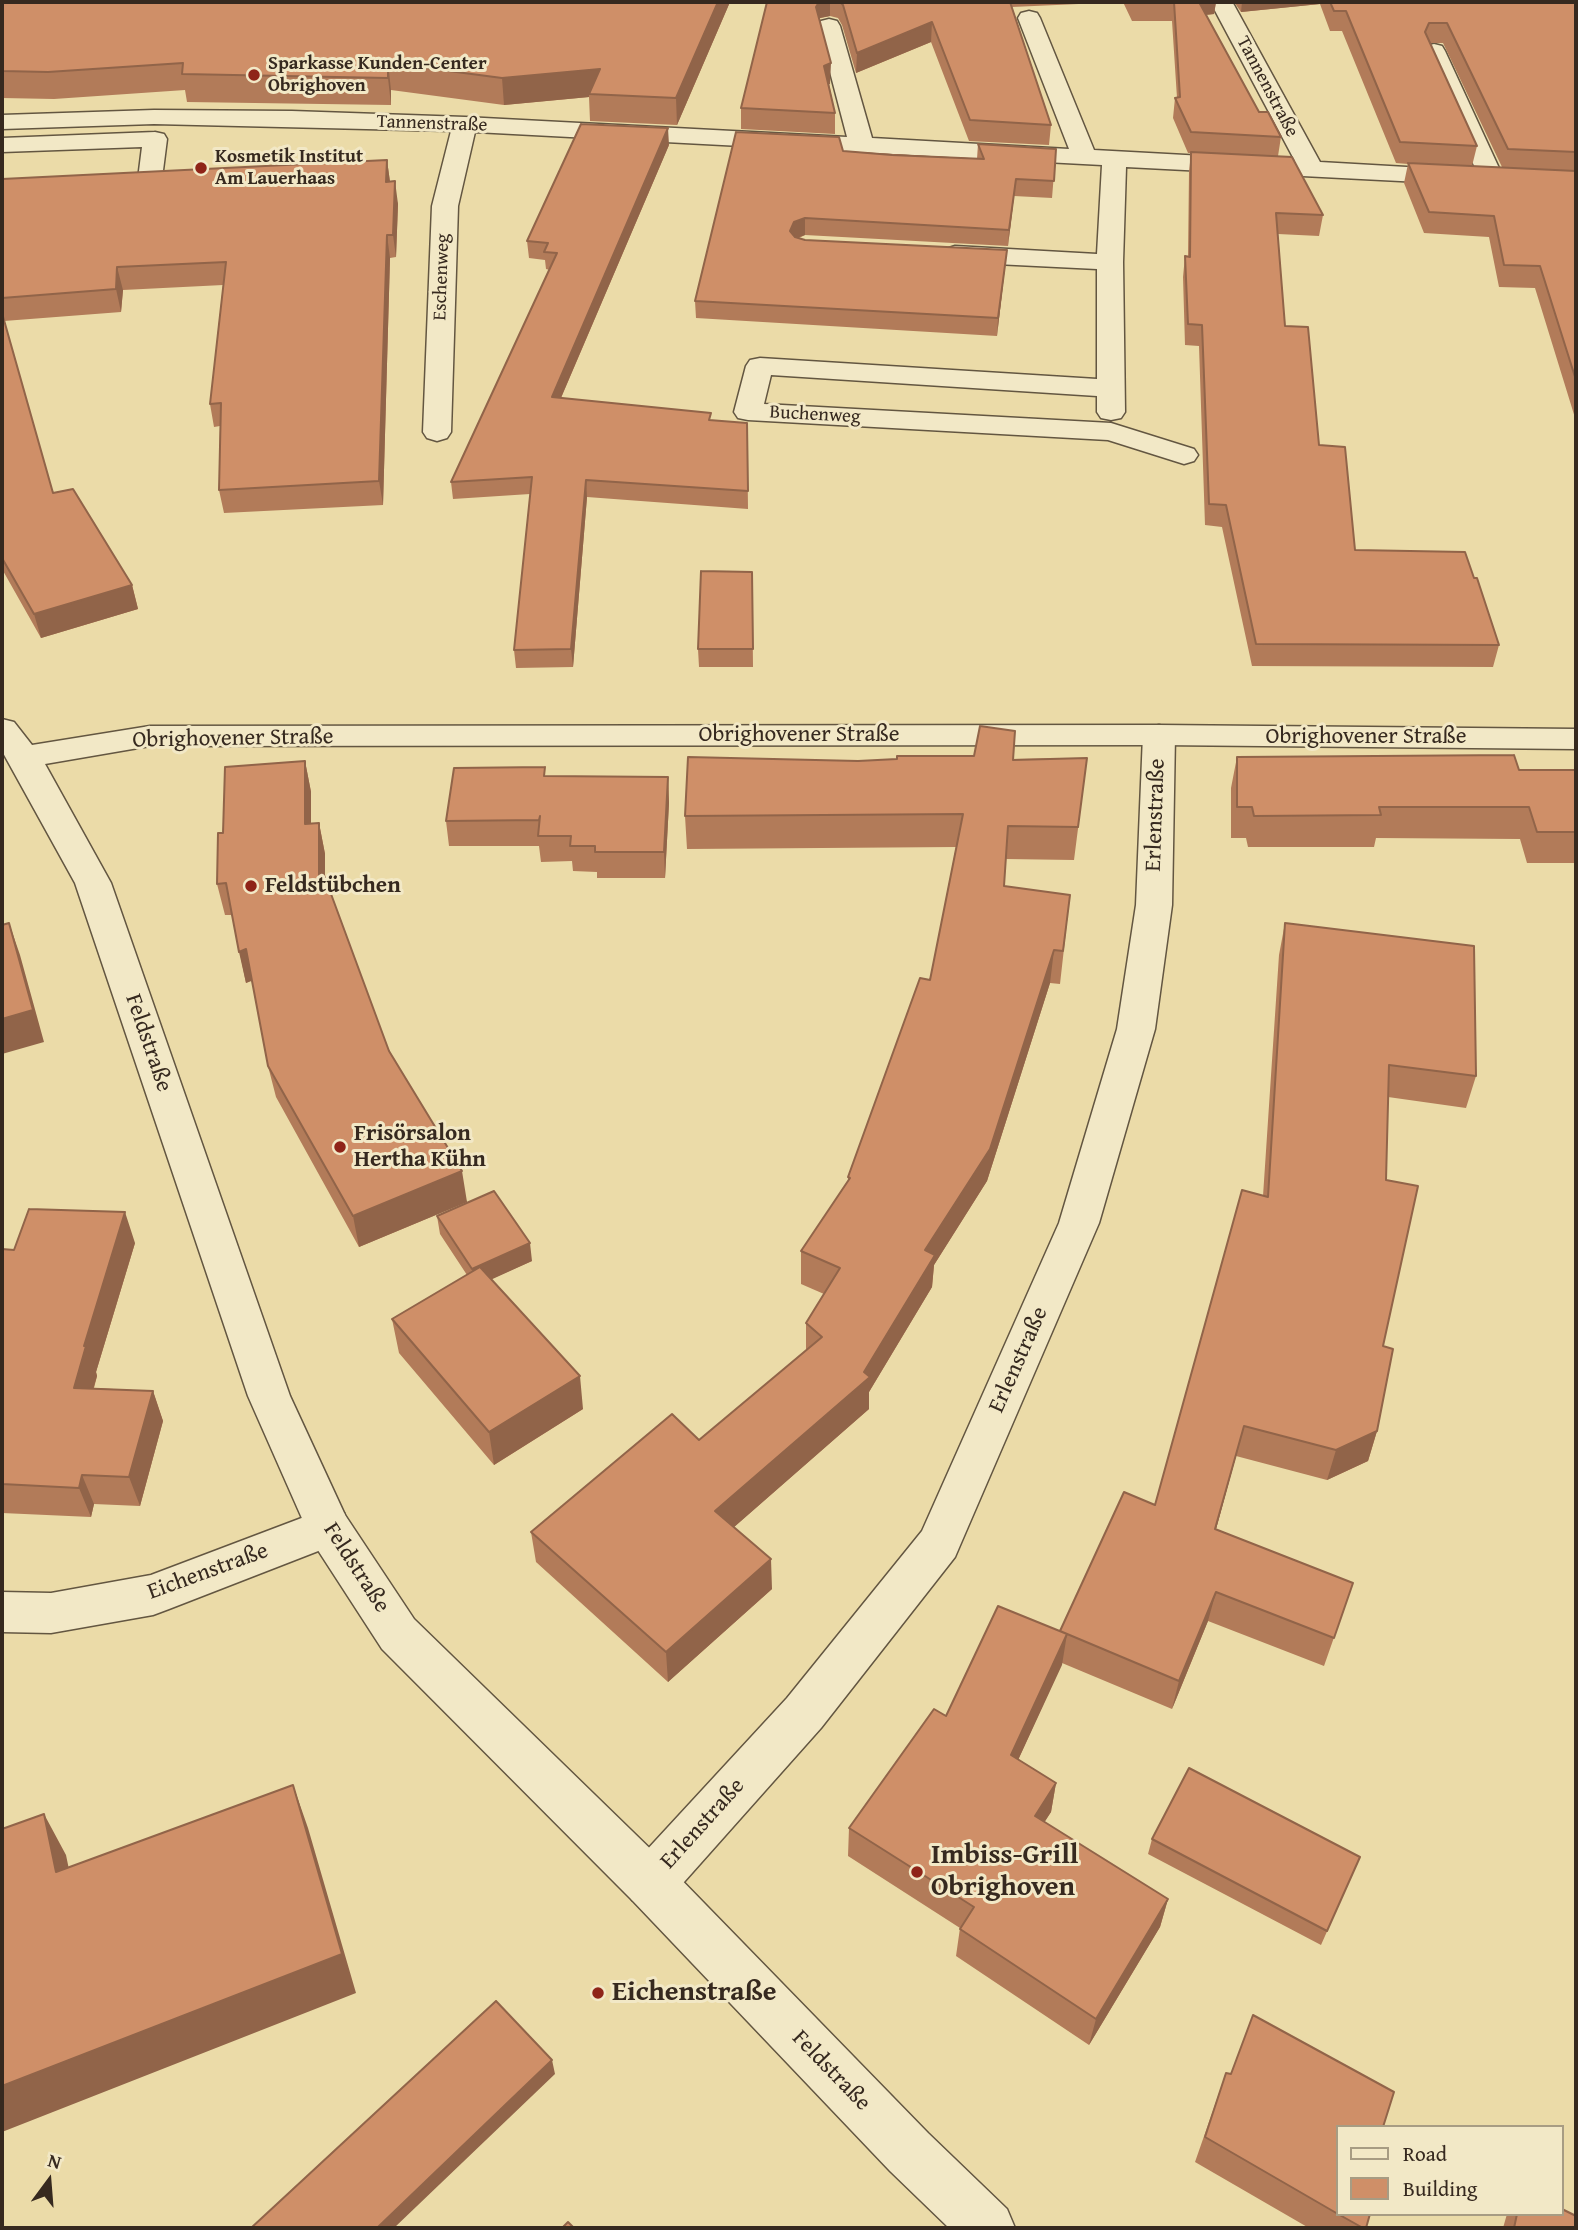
<!DOCTYPE html>
<html>
<head>
<meta charset="utf-8">
<style>
	body { margin:0 }
	#map { position:relative; width:1578px; height:2230px; overflow:hidden; background:#ebdba8; font-family:"Gentium Book Plus",serif }
	canvas { display:block }
	.frame { position:absolute; inset:0; border:4px solid #36291f; pointer-events:none }
	.legend { position:absolute; left:1336px; top:2125px; width:228px; height:91px; box-sizing:border-box; background:#f2e8c6; border:2px solid #a79c83; margin:0; padding:9px 12px; list-style:none; font-size:21px; color:#36291f }
	.legend li { display:flex; align-items:center; gap:14px; height:35px }
	.legend b { width:35px; border:2px solid #a79c83 }
	.north { position:absolute; left:14px; top:2146px; width:70px; height:70px; -webkit-text-stroke:5px #f2e8c6; paint-order:stroke; rotate:16deg; font-size:19px; font-weight:700; line-height:28px; text-align:center; color:#36291f }
	.north::after { content:''; display:block; margin:auto; width:24px; height:32px; background:#36291f; clip-path:polygon(50% 0,100% 100%,50% 72%,0 100%) }
</style>
</head>
<body>
<div id="map">
<canvas width="1578" height="2230"></canvas>
<div class="frame"></div>
<ul class="legend">
<li><b style="height:9px;background:#f2e8c6"></b>Road</li>
<li><b style="height:19px;background:#cf8f68"></b>Building</li>
</ul>
<div class="north">N</div>
</div>
<script>
const ctx = document.querySelector('canvas').getContext('2d');
ctx.lineJoin = 'round';
const toPath = rows => new Path2D(rows.map(r => 'M' + r).join(''));
function strokePath(path, color, width, dash) { ctx.strokeStyle = color; ctx.lineWidth = width; ctx.lineCap = dash ? 'butt' : 'round'; ctx.setLineDash(dash || []); ctx.stroke(path); }
function fill(path, color) { ctx.fillStyle = color; ctx.fill(path, 'evenodd'); }
function write(font, color, halo, rows, align = 'center') {
  ctx.font = font + ' "Gentium Book Plus",serif'; ctx.lineWidth = 6; ctx.setLineDash([]); ctx.textBaseline = 'middle'; ctx.strokeStyle = halo; ctx.fillStyle = color; for (const [text, x, y, turn = 0] of rows) {
    ctx.save(); ctx.translate(x, y); ctx.rotate((+turn || 0) * Math.PI / 180); ctx.textAlign = isNaN(turn) ? turn : align; if (halo) ctx.strokeText(text, 0, 0); ctx.fillText(text, 0, 0); ctx.restore();
  }
}
const pedestrian = toPath([
	[155,132,164,134,167,139,161,186,158,191,149,193,112,195,103,193,100,188,103,183,112,181,138,179,142,147,2,152,2,138,155,132]
]);
const minor = toPath([
	[1214,2,1232,2,1234,5,1320,162,1459,170,1468,172,1471,177,1468,182,1459,184,1126,167,1123,262,1125,412,1121,418,1111,420,1101,418,1097,412,1097,396,771,375,764,404,1111,423,1194,449,1198,455,1194,461,1184,464,1108,440,748,420,738,418,734,412,746,366,750,360,760,358,1097,379,1097,269,955,262,946,259,942,254,946,249,955,246,1097,254,1102,165,475,132,458,206,451,432,447,438,437,441,427,438,423,432,432,206,451,131,154,124,2,129,2,115,154,110,292,111,465,117,847,137,818,26,821,21,829,19,837,21,840,26,872,138,1069,149,1018,18,1021,13,1029,11,1037,13,1040,18,1094,150,1295,161,1212,5,1214,2],
	[1434,44,1442,46,1445,51,1504,179,1501,184,1492,186,1483,184,1480,179,1423,51,1426,46,1434,44],
	[1159,725,1171,728,1175,735,1172,905,1155,1029,1099,1223,961,1543,955,1557,821,1728,668,1900,650,1907,632,1900,625,1883,632,1866,787,1698,922,1531,1059,1223,1117,1029,1136,905,1143,735,1147,728,1159,725],
	[328,1508,344,1513,350,1527,344,1541,169,1609,153,1615,51,1633,2,1632,2,1592,51,1593,151,1575,328,1508]
]);
const tertiary = toPath([
	[2,719,14,722,32,745,150,726,1159,725,1576,729,1576,749,1159,745,150,746,45,764,111,883,290,1396,345,1515,414,1619,668,1866,928,2133,1007,2209,1015,2228,949,2228,890,2171,632,1900,382,1649,312,1541,248,1396,75,883,2,751,2,719]
]);
strokePath(pedestrian, '#635641', 3);
strokePath(minor, '#635641', 3);
strokePath(tertiary, '#635641', 3);
fill(pedestrian, '#f2e8c6');
fill(minor, '#f2e8c6');
fill(tertiary, '#f2e8c6');
fill(toPath([
	[2,2,730,2,677,125,590,121,589,97,504,105,391,90,391,105,187,102,185,90,54,99,2,98],
	[767,2,1216,2,1214,14,1206,15,1259,112,1281,137,1278,156,1323,215,1319,236,1278,234,1285,326,1319,445,1355,550,1474,578,1499,645,1493,667,1252,666,1222,527,1205,525,1199,346,1185,345,1183,277,1185,256,1188,256,1189,172,1191,153,1188,153,1173,118,1175,98,1177,98,1172,21,1132,21,1123,2,1012,7,1051,125,1049,145,969,141,931,42,856,73,842,25,838,18,830,16,820,18,819,20,830,84,829,84,835,113,835,134,741,129,741,108],
	[1234,2,1576,2,1576,421,1535,288,1499,287,1489,237,1424,233,1404,183,1408,164,1396,163,1342,31,1330,31,1320,4,1241,12],
	[1430,43,1443,43,1502,167,1472,166,1477,146],
	[978,144,1056,149,1052,198,1014,196,1008,246,805,235,799,238,805,240,1007,250,997,336,696,318,695,301,843,151,977,159],
	[669,145,561,398,711,420,747,423,748,509,587,497,573,667,516,668,514,650,530,494,453,499,451,482,550,270,546,269,545,260,529,258,527,241],
	[387,160,390,182,398,204,396,257,390,258,383,505,224,513,219,490,220,426,214,427,210,404,223,285,123,290,121,312,4,321,53,493,132,585,138,609,41,638,2,569,2,179],
	[752,572,753,667,699,667,698,649],
	[1237,757,1519,770,1576,770,1576,863,1527,863,1520,839,1376,838,1374,847,1248,847,1246,838,1231,838,1231,788],
	[1087,758,1074,860,1006,859,1004,886,1070,895,1060,984,1050,983,987,1181,934,1265,932,1287,869,1392,869,1409,734,1527,772,1589,668,1682,536,1562,531,1532,699,1440,806,1350,806,1323,824,1294,801,1284,801,1251,848,1181,848,1177,930,980,956,847,687,849,685,816,858,761],
	[305,761,311,792,311,824,319,823,325,854,325,877,389,1051,467,1202,359,1247,276,1097,268,1066,252,980,246,983,232,915,225,915,217,884,223,833],
	[546,776,668,777,669,803,665,878,597,878,597,872,573,871,572,861,541,862,539,846,449,846,446,821],
	[1285,923,1476,1076,1466,1108,1388,1097,1383,1346,1377,1431,1368,1461,1327,1480,1236,1456,1216,1529,1353,1583,1324,1666,1208,1621,1172,1709,1062,1663,1018,1760,1056,1783,1051,1812,1044,1822,1168,1899,1160,1927,1089,2045,956,1956,960,1928,848,1856,849,1828,946,1716,1060,1631,1155,1505,1263,1196,1279,955],
	[437,1216,532,1261,491,1279,583,1409,494,1465,399,1353,392,1319,467,1275,440,1234],
	[135,1243,96,1372,97,1376,94,1388,153,1391,163,1421,140,1506,94,1504,91,1517,2,1513,2,1249,14,1250],
	[1152,1839,1360,1857,1321,1945,1148,1854],
	[1226,2073,1338,2127,1366,2228,1309,2228,1195,2162],
	[1507,2214,1562,2214,1576,2228,1503,2228]
]), '#b27b59');
fill(toPath([
	[718,2,730,2,677,125,676,98],
	[819,2,830,2,830,16,820,18,815,27,816,7],
	[1195,2,1216,2,1214,14,1193,16],
	[1242,2,1320,2,1320,4,1241,12],
	[932,22,931,42,856,73,857,53],
	[388,63,391,90,391,105,388,78],
	[831,63,830,84,824,86,824,66],
	[600,69,589,94,589,97,504,105,502,78],
	[668,128,669,145,554,414,552,397],
	[387,160,390,182,386,182],
	[1016,179,1014,196,1008,246,1009,230],
	[395,181,398,204,396,257,393,235],
	[805,218,805,235,794,239,790,231,794,222],
	[387,235,390,258,383,505,379,481],
	[1007,250,1005,267,997,336,998,318],
	[117,267,123,290,121,312,116,289],
	[586,480,587,497,573,667,571,649],
	[132,585,138,609,41,638,34,614],
	[305,761,311,792,311,855,305,824],
	[668,777,669,803,665,878,664,852],
	[319,823,325,854,325,907,319,875],
	[9,923,20,955,44,1042,2,1054,2,1019],
	[246,949,254,980,246,983,239,952],
	[1054,950,1050,983,987,1181,934,1265,932,1287,869,1392,869,1409,717,1542,715,1511,864,1372,925,1250],
	[462,1171,467,1202,359,1247,353,1216],
	[125,1212,135,1243,96,1372,97,1376,85,1417,74,1388,84,1346],
	[530,1243,532,1261,475,1287,472,1269],
	[580,1376,583,1409,494,1465,489,1432],
	[153,1391,163,1421,140,1506,129,1477],
	[1244,1426,1236,1456,1208,1558,1215,1529],
	[1377,1431,1368,1461,1327,1480,1336,1450],
	[82,1475,94,1504,91,1517,79,1488],
	[771,1559,772,1589,668,1682,666,1652],
	[1216,1592,1208,1621,1172,1709,1179,1681],
	[1067,1634,1062,1665,1007,1784,1011,1755],
	[1056,1783,1051,1812,1030,1845,1035,1816],
	[293,1785,308,1828,356,1993,2,2132,2,2086],
	[44,1814,66,1855,78,1913,56,1872],
	[1168,1899,1160,1927,1089,2045,1096,2019],
	[552,2060,555,2074,394,2228,377,2228]
]), '#916449');
const building = toPath([
	[2,2,718,2,676,98,589,94,600,69,502,78,388,63,388,78,182,74,183,63,48,72,2,71,2,2],
	[767,2,819,2,816,7,831,63,824,66,835,113,741,108,767,2],
	[840,2,1010,2,1051,125,970,120,932,22,857,53,843,5,840,2],
	[1174,2,1199,2,1259,112,1268,112,1281,137,1191,132,1175,98,1180,97,1174,2],
	[1330,2,1576,2,1576,152,1508,149,1447,23,1429,23,1425,32,1477,146,1400,142,1346,11,1334,11,1330,2],
	[581,124,668,128,552,397,711,413,709,420,747,423,748,491,586,480,571,649,514,650,532,477,451,482,557,253,544,252,548,243,527,241,581,124],
	[736,132,839,137,843,151,892,155,984,159,978,144,1056,149,1054,181,1016,179,1009,230,805,218,794,222,790,231,795,237,805,240,1007,250,998,318,695,301,736,132],
	[1191,152,1292,157,1323,215,1276,213,1285,326,1308,327,1319,445,1345,447,1355,550,1465,552,1474,578,1477,578,1499,645,1256,644,1226,505,1209,504,1202,325,1188,324,1185,256,1190,257,1191,152],
	[387,160,386,182,395,181,393,235,387,235,379,481,219,490,221,403,210,404,226,262,117,267,116,289,2,298,2,179,387,160],
	[1408,163,1576,171,1576,380,1540,266,1504,265,1494,216,1429,212,1408,163],
	[2,313,53,493,73,489,132,585,34,614,2,558,2,313],
	[701,571,752,572,753,649,698,649,701,571],
	[980,726,1015,731,1013,760,1087,758,1078,827,1008,826,1004,886,1070,895,1063,951,1054,950,990,1149,925,1250,935,1255,864,1372,870,1377,715,1511,771,1559,666,1652,531,1532,672,1414,699,1440,822,1337,806,1323,840,1268,801,1251,850,1178,848,1177,920,978,930,980,963,814,685,816,688,757,858,761,897,759,897,756,974,756,980,726],
	[1514,755,1519,770,1576,770,1576,832,1537,832,1529,807,1379,807,1381,815,1254,816,1252,807,1237,807,1237,757,1514,755],
	[305,761,305,824,319,823,319,875,324,875,389,1051,462,1171,353,1216,268,1066,246,949,239,952,226,883,217,884,218,833,223,833,225,767,305,761],
	[545,767,544,776,668,777,664,852,595,852,595,846,570,846,571,836,538,836,540,816,539,820,446,821,454,768,545,767],
	[9,923,33,1010,2,1019,2,925,9,923],
	[1285,923,1474,946,1476,1076,1389,1065,1386,1180,1418,1186,1383,1346,1393,1349,1377,1431,1336,1450,1244,1426,1215,1529,1353,1583,1334,1638,1216,1592,1179,1681,1060,1631,1124,1492,1155,1505,1242,1190,1268,1197,1285,923],
	[494,1191,530,1243,472,1269,437,1216,494,1191],
	[29,1209,125,1212,84,1346,86,1346,74,1388,153,1391,129,1477,82,1475,79,1488,2,1484,2,1249,14,1250,29,1209],
	[480,1267,580,1376,489,1432,392,1319,480,1267],
	[998,1606,1067,1634,1011,1755,1056,1783,1035,1816,1168,1899,1096,2019,960,1929,974,1907,849,1828,934,1709,946,1716,998,1606],
	[1189,1768,1360,1857,1327,1931,1152,1839,1189,1768],
	[293,1785,342,1954,2,2086,2,1829,44,1814,56,1872,293,1785],
	[496,2001,552,2060,377,2228,251,2228,496,2001],
	[1253,2015,1394,2092,1383,2127,1338,2127,1338,2214,1205,2137,1226,2073,1231,2074,1253,2015],
	[1562,2209,1576,2216,1576,2228,1514,2228,1517,2214,1562,2214,1562,2209],
	[1338,2214,1370,2214,1366,2228,1363,2228,1338,2214],
	[568,2222,574,2228,562,2228,568,2222]
]);
fill(building, '#cf8f68');
strokePath(building, '#916449', 2);
for (const [x, y, r, color] of [
	[254,75,7,"#8f2418"],
	[201,168,7,"#8f2418"],
	[251,886,7,"#8f2418"],
	[340,1147,7,"#8f2418"],
	[917,1872,7,"#8f2418"],
	[598,1993,7,"#8f2418"]
]) { const dot = new Path2D(); dot.arc(x, y, r, 0, 2 * Math.PI); ctx.fillStyle = color; ctx.fill(dot); strokePath(dot, '#f2e8c6', 2.5); }
write('bold 19px', '#36291f', '#f2e8c6', [
	["Sparkasse Kunden-Center",268,64],
	["Obrighoven",268,86],
	["Kosmetik Institut",215,157],
	["Am Lauerhaas",215,179]
], 'left');
write('19px', '#36291f', '#f2e8c6', [
	["Tannenstraße",1267,87,62],
	["Tannenstraße",432,124,2],
	["Eschenweg",442,277,-88],
	["Buchenweg",815,415,3]
]);
write('23px', '#36291f', '#f2e8c6', [
	["Obrighovener Straße",799,735],
	["Obrighovener Straße",1366,737],
	["Obrighovener Straße",233,739,-1],
	["Erlenstraße",1156,815,-88],
	["Feldstraße",148,1043,71],
	["Erlenstraße",1019,1360,-66],
	["Feldstraße",356,1568,57],
	["Eichenstraße",208,1572,-20],
	["Erlenstraße",703,1824,-48],
	["Feldstraße",831,2071,46]
]);
write('bold 23px', '#36291f', '#f2e8c6', [
	["Feldstübchen",265,886],
	["Frisörsalon",354,1134],
	["Hertha Kühn",354,1160]
], 'left');
write('bold 28px', '#36291f', '#f2e8c6', [
	["Imbiss-Grill",931,1856],
	["Obrighoven",931,1888],
	["Eichenstraße",612,1993]
], 'left');
</script>
</body>
</html>
